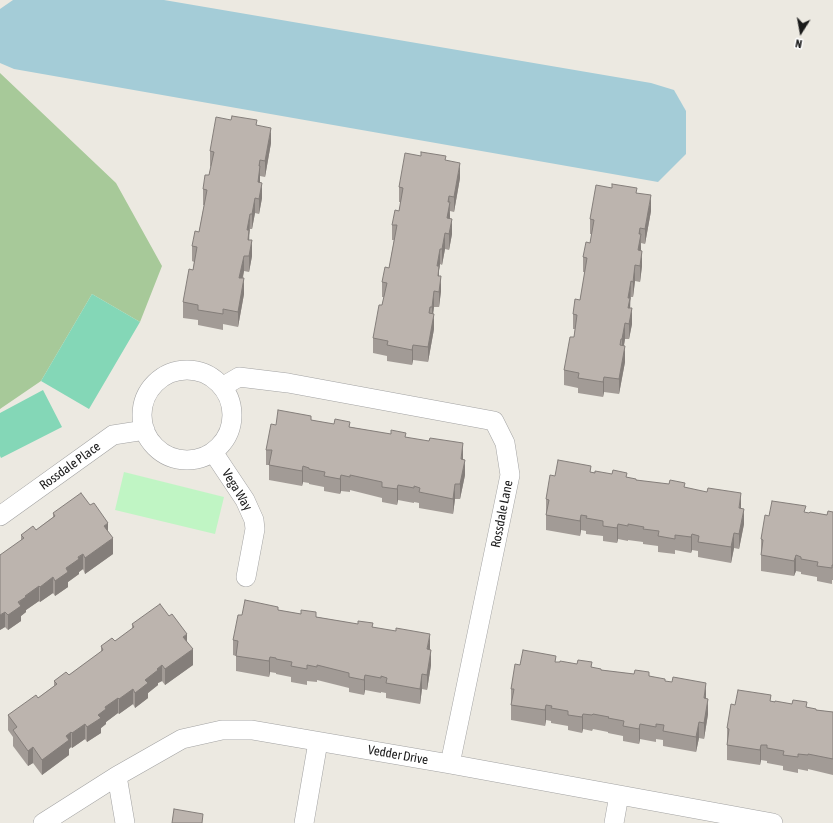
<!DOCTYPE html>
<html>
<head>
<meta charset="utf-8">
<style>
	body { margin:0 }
	#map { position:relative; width:833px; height:823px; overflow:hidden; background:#ece9e1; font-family:"Asap Condensed",sans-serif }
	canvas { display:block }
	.north { position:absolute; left:781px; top:12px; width:40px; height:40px; -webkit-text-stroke:3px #fff; paint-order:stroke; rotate:191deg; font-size:11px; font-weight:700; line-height:16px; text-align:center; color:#1b1b1b }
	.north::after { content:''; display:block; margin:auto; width:14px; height:18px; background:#1b1b1b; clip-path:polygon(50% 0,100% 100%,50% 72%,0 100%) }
</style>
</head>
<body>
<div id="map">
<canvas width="833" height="823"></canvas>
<div class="north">N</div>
</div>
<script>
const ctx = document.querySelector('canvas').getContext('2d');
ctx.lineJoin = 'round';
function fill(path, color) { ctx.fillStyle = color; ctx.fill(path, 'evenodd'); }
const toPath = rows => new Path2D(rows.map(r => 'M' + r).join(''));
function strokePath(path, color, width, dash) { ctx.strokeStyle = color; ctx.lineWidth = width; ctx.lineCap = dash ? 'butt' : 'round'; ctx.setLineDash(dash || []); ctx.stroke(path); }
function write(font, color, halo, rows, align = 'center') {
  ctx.font = font + ' "Asap Condensed",sans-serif'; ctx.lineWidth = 3; ctx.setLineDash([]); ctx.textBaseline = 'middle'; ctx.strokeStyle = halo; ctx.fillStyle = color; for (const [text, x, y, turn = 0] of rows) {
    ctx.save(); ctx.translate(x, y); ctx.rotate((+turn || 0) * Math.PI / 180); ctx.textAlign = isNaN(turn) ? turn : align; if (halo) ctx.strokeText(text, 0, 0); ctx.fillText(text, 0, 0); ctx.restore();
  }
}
fill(toPath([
	[0,73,116,183,162,266,140,322,92,294,41,381,0,409]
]), '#a7c999');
fill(toPath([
	[124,472,224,497,215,534,115,510]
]), '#c0f5c4');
fill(toPath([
	[92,294,140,322,89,409,41,381],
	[43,390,62,427,1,458,0,456,0,413]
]), '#84d7b7');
fill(toPath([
	[13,0,164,0,651,83,674,90,686,111,686,154,658,182,14,69,0,63,0,9]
]), '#a4ccd7');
const minor = toPath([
	'142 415a45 45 0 1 1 90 0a45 45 0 1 1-90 0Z',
	[222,387,239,377,288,383,494,421,505,443,510,475,450,764],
	[213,452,245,500,254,520,255,529,246,577],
	[0,516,113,435,145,430],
	[117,776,125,823],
	[43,823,117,776,182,739,222,730,252,730,450,764,773,823],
	[304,823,318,742],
	[614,823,619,795]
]);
strokePath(minor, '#a2a2a2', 20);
strokePath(minor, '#fff', 19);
fill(toPath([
	[257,125,271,143,265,177,260,176,260,183,262,198,259,214,255,213,252,229,250,229,249,235,249,240,252,256,249,272,244,271,243,278,244,294,238,327,223,324,223,330,198,325,198,320,183,318,183,302,193,270,194,262,192,261,192,246,199,232,204,205,203,205,203,189,209,175,211,167,210,166,210,151],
	[446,161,460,178,454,212,450,211,450,218,452,234,449,250,445,249,442,265,440,264,439,270,439,276,441,291,439,307,434,307,433,314,434,329,428,362,413,360,412,365,387,361,387,356,373,353,373,338,382,305,384,297,382,297,382,282,389,268,394,240,392,240,392,225,399,211,401,202,399,202,399,187],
	[637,193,651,211,645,244,641,243,641,251,642,266,640,282,635,281,633,297,631,297,630,302,630,308,632,324,629,339,625,339,624,346,625,362,619,394,604,392,603,397,578,393,578,388,564,385,564,370,574,337,575,329,573,329,573,314,580,300,585,272,583,272,583,257,590,243,592,234,590,234,590,219],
	[311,420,406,437,463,459,465,475,460,499,455,499,453,514,419,508,419,503,414,502,414,503,398,500,397,505,382,502,382,498,350,490,350,492,341,491,340,494,324,491,324,487,309,484,309,483,303,482,302,486,269,480,269,465,266,465,266,450,276,425],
	[591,472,627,477,636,480,685,487,741,509,744,524,739,549,734,548,731,563,698,557,698,551,692,550,691,553,675,550,675,554,658,552,658,546,643,544,643,542,628,540,628,541,618,539,617,543,603,541,603,536,586,534,586,531,581,530,580,536,546,530,546,499],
	[833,512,833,580,832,580,832,584,817,581,817,577,801,574,801,572,796,571,794,576,761,571,761,539,769,516,806,513,827,515],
	[53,513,108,531,113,554,85,574,83,569,79,572,79,574,68,582,68,587,55,596,53,593,40,602,39,601,26,610,26,612,21,616,21,621,8,630,5,627,0,630,21,540,21,535,36,530,53,517],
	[278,610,373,627,430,649,431,665,427,690,422,689,420,704,386,698,386,693,381,692,381,693,365,690,364,695,349,692,349,688,317,680,317,682,307,681,307,685,291,682,291,677,276,674,276,673,270,672,269,677,236,671,236,656,233,655,233,640,242,615],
	[132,624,187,642,193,665,165,685,162,681,158,683,158,685,148,693,148,698,135,708,133,704,119,714,118,713,106,722,106,724,101,728,101,733,87,742,85,739,72,748,71,747,69,749,69,755,42,775,33,763,28,766,13,746,13,737,8,730,8,715,38,698,54,686,54,681,69,675,101,652,101,646,115,641,132,629],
	[556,662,592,667,601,670,649,676,665,681,706,698,708,714,704,739,699,738,696,752,663,746,663,740,656,739,656,742,640,739,639,744,623,741,623,736,608,733,608,732,593,729,592,731,583,729,582,733,568,730,568,726,551,723,551,721,546,720,545,726,511,720,511,689,520,665],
	[771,701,807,707,816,710,833,712,833,775,808,769,808,771,798,769,798,773,783,770,783,766,767,763,767,761,761,760,760,765,727,760,727,728,735,705]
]), '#a29b96');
fill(toPath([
	[271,128,271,143,265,177,265,161],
	[260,160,260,182,258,197,258,182,259,166],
	[460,163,460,178,454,212,454,197],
	[262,183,262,198,259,214,259,199],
	[651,195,651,211,645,244,645,229],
	[449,196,450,217,447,233,447,218,448,202],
	[255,198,255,213,252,229,252,214],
	[250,214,249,246,248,255,247,230],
	[452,219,452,234,449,250,449,234],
	[640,228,641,249,638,265,638,250,639,234],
	[445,233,445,249,442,265,442,249],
	[252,240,252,256,249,272,249,256],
	[440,249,440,264,439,270,439,281,438,291,437,266],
	[642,251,642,266,640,282,640,266],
	[244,256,244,271,239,293,239,278],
	[635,265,635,281,633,297,633,282],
	[441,276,441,291,439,307,439,292],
	[244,278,244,294,238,327,238,312],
	[631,281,630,313,628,323,628,298],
	[434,291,434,307,432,322,432,307],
	[632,308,632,324,629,339,629,324],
	[434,314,434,329,428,362,428,347],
	[625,323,625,339,622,354,622,339],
	[413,345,413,360,412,365,412,350],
	[625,346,625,362,619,394,619,379],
	[604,377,604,392,603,397,603,382],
	[463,443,463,459,461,474,461,459],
	[465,460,465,475,460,499,460,484],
	[303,466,303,482,302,486,302,471],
	[341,475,341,491,340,494,340,479],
	[455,484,455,499,453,514,453,499],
	[398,485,398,500,397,505,397,489],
	[741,493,741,509,739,508],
	[744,509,744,524,739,549,739,534],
	[581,515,581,530,580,536,580,521],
	[108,523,108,538,104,526],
	[618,524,618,539,617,543,617,528],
	[734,533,734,548,731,563,731,547],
	[692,534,692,550,691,553,691,537],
	[113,538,113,554,85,574,85,558],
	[83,554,83,569,79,572,79,574,68,582,68,587,55,596,55,581,66,568],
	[796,555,796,571,794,576,794,561],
	[53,577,53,593,40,602,40,587],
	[39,586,39,601,26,610,26,612,21,616,21,621,8,630,8,615,25,596],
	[5,612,5,627,0,630,0,615],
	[187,634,187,649,183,637],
	[430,634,430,649,427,664,427,649],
	[193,649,193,665,165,685,165,669],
	[431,650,431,665,427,690,427,675],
	[270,657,270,672,269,677,269,661],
	[162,665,162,681,158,683,158,685,148,693,148,698,135,708,135,693,145,680],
	[422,674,422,689,420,704,420,689],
	[365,675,365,690,364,695,364,680],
	[706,683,706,698,704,698],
	[133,689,133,704,119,714,119,699],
	[118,698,118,713,106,722,106,724,101,728,101,733,87,742,87,727,105,707],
	[708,699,708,714,704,739,704,723],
	[546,705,546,720,545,726,545,710],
	[583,714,583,729,582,733,582,717],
	[699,722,699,738,696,752,696,737],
	[85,724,85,739,72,748,72,733],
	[640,724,640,739,639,744,639,729],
	[71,732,71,747,69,749,69,755,42,775,42,760,66,736],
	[761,745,761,760,760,765,760,750],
	[33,747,33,763,28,766,28,751]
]), '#847e7a');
const building = toPath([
	[232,116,257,120,256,125,271,128,265,161,260,160,259,166,260,166,258,182,262,183,259,199,255,198,252,214,250,214,247,230,249,230,248,240,252,240,249,256,244,256,239,278,244,278,238,312,223,309,223,314,198,310,198,305,183,302,189,269,193,270,197,247,192,246,195,231,199,232,207,190,203,189,205,175,209,175,214,152,210,151,216,117,231,120,232,116],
	[421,152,446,156,445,160,460,163,454,197,449,196,448,202,450,202,447,218,452,219,449,234,445,233,442,249,440,249,437,266,439,266,438,276,441,276,439,292,434,291,432,307,430,307,429,313,434,314,428,347,413,345,412,350,387,345,388,341,373,338,379,305,382,305,387,283,382,282,385,267,389,268,397,225,392,225,395,210,399,211,403,188,399,187,405,153,421,156,421,152],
	[612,184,637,188,636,193,651,195,645,229,640,228,639,234,641,234,638,250,642,251,640,266,635,265,633,282,631,281,628,298,630,298,628,308,632,308,629,324,625,323,622,339,621,339,620,345,625,346,619,379,604,377,603,382,578,378,579,373,564,370,570,337,574,337,577,315,573,314,575,299,580,300,587,258,583,257,586,242,590,243,594,220,590,219,596,185,612,188,612,184],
	[278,410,311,416,311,420,334,424,335,419,350,422,349,427,391,434,391,430,406,433,405,437,429,441,430,438,463,443,461,459,465,460,460,484,455,484,453,499,419,492,420,488,414,486,414,488,398,485,397,489,382,487,382,482,350,475,350,477,341,475,340,479,324,476,325,472,309,469,309,468,303,466,302,471,269,465,272,450,266,450,271,424,276,425,278,410],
	[558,460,591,466,590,472,595,473,595,471,612,474,613,470,627,473,626,477,636,479,636,480,669,484,670,480,685,483,684,487,707,492,708,488,741,493,739,508,744,509,739,534,734,533,731,547,698,542,699,536,692,534,691,537,675,535,675,539,658,536,659,531,643,529,644,527,628,524,628,526,618,524,617,528,603,526,603,521,586,518,587,516,581,515,580,521,546,515,549,500,546,499,550,475,555,476,558,460],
	[81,493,90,505,94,503,108,523,104,526,113,538,85,558,83,554,78,557,79,559,66,568,68,572,55,581,53,577,40,587,39,586,25,596,26,597,18,602,21,606,8,615,5,612,0,615,0,555,24,538,21,535,33,526,36,530,55,516,53,513,81,493],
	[772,501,806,506,804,512,809,513,810,512,827,515,828,511,833,512,833,565,832,565,832,568,817,566,818,562,801,559,801,557,796,555,794,561,761,555,763,540,761,539,765,515,769,516,772,501],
	[245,600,278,607,278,610,301,614,301,610,316,612,316,617,358,624,358,621,373,623,372,627,396,631,396,628,430,634,427,649,431,650,427,675,422,674,420,689,386,683,387,678,381,676,381,678,365,675,364,680,349,677,349,673,317,665,317,667,307,665,307,669,291,666,292,662,276,659,276,658,270,657,269,661,236,656,238,641,233,640,238,615,242,615,245,600],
	[160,604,169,616,172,614,187,634,183,637,193,649,165,669,162,665,157,669,158,670,145,680,148,683,135,693,133,689,119,699,118,698,105,707,106,709,98,715,101,718,87,727,85,724,72,733,71,732,66,736,69,740,42,760,33,747,28,751,13,730,17,727,8,715,36,695,38,698,57,684,54,681,66,672,69,675,103,650,101,646,112,638,115,641,134,627,132,624,160,604],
	[523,650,556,656,555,662,560,662,560,661,577,664,578,660,592,662,591,667,601,669,601,670,634,674,635,670,649,672,649,676,665,679,665,681,672,682,673,677,706,683,704,698,708,699,704,723,699,722,696,737,663,731,664,725,656,724,656,727,640,724,639,729,623,726,624,721,608,718,609,717,593,714,592,715,583,714,582,717,568,715,568,711,551,708,552,706,546,705,545,710,511,705,514,689,511,689,515,664,520,665,523,650],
	[738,690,771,695,770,701,775,702,775,701,792,704,793,700,807,702,806,707,816,709,816,710,833,712,833,759,808,754,808,755,798,754,798,757,783,755,784,751,767,748,767,745,761,745,760,750,727,745,729,729,727,728,731,704,735,705,738,690],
	[174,809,203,814,202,823,172,823,174,809]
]);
fill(building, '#bcb4ae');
strokePath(building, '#847e7a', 1);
write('13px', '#1b1b1b', '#fff', [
	["Rossdale Place",70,466,-36],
	["Vega Way",237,490,59],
	["Rossdale Lane",502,514,-79],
	["Vedder Drive",398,755,10]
]);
</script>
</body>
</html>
